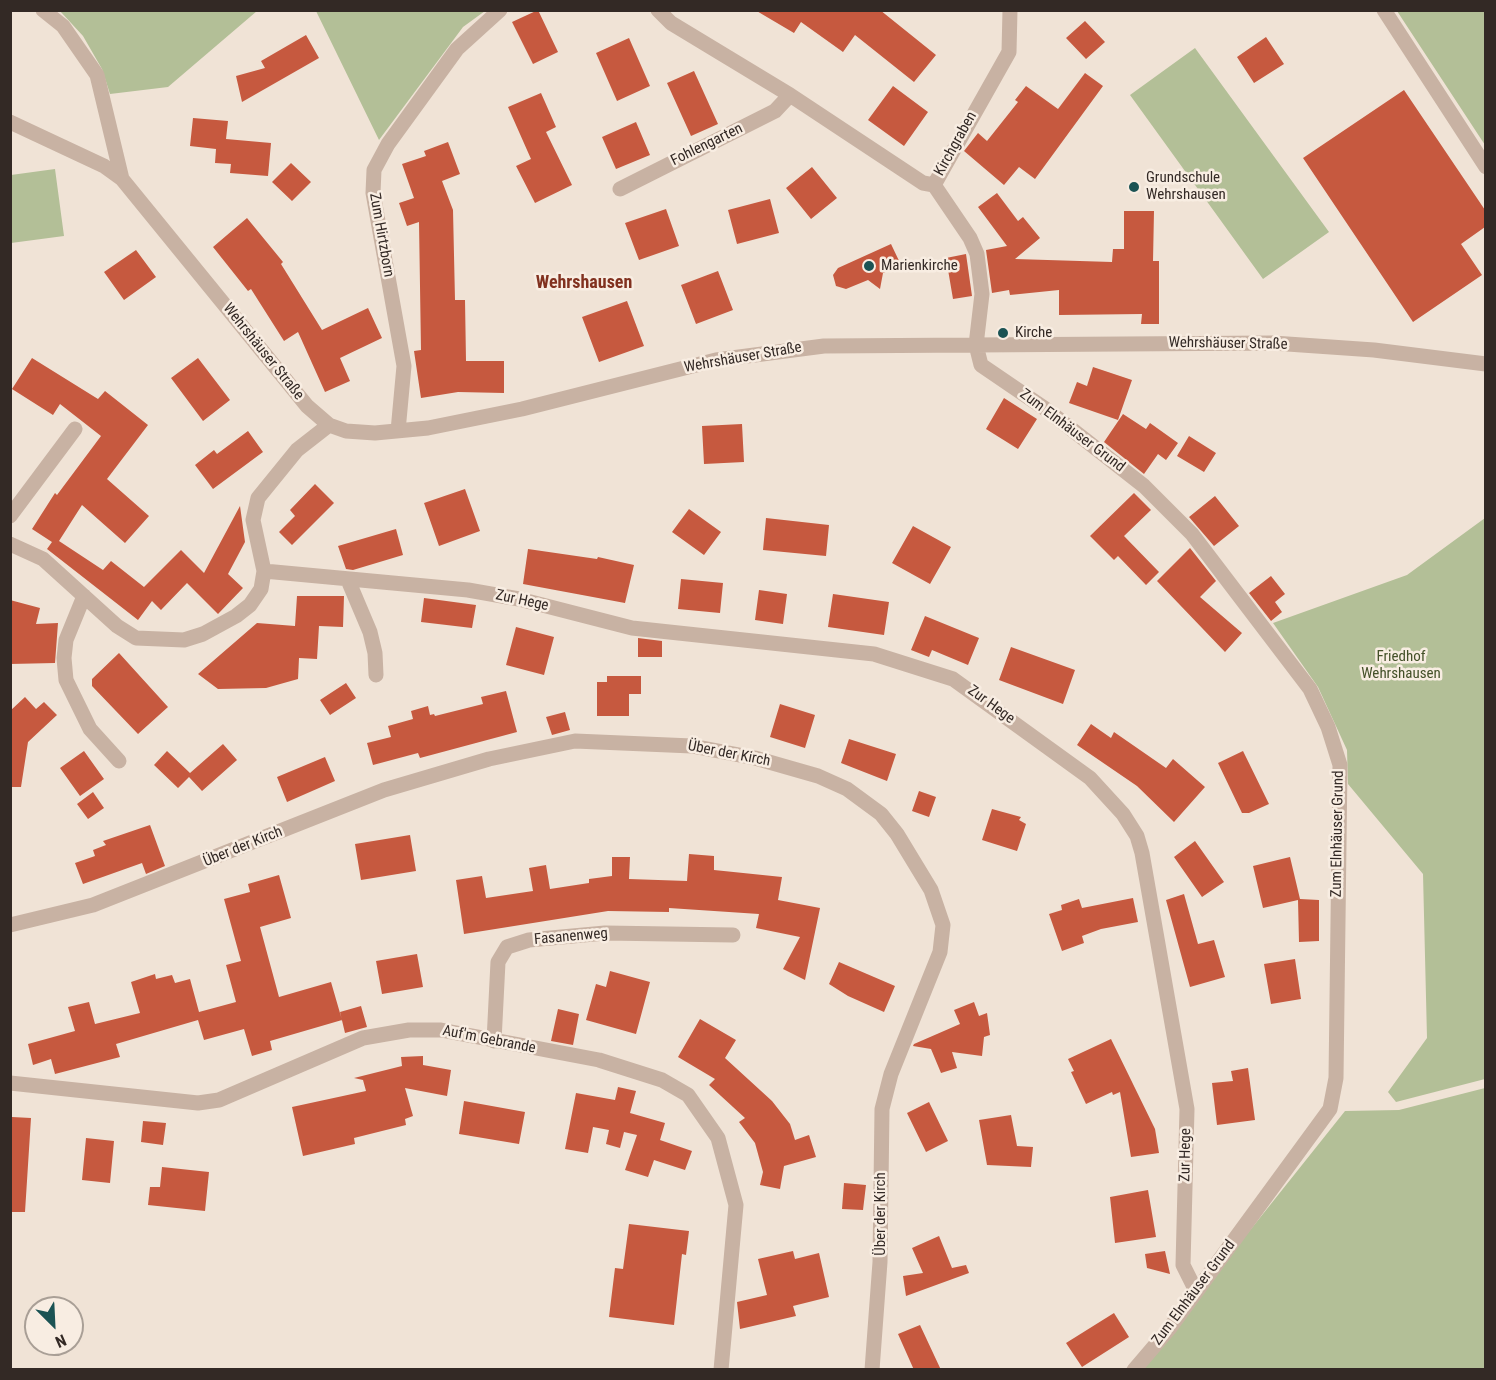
<!DOCTYPE html>
<html>
<head>
<meta charset="utf-8">
<style>
	body { margin:0 }
	#map { position:relative; width:1496px; height:1380px; overflow:hidden; background:#f0e3d6; font-family:"Roboto Condensed",sans-serif }
	canvas { display:block }
	.frame { position:absolute; inset:0; border:12px solid #332925; pointer-events:none }
	.north { position:absolute; left:24px; top:1296px; width:60px; height:60px; box-sizing:border-box; background:#f8ede2; border:2px solid #a99f96; border-radius:50%; rotate:156deg; font-size:16px; font-weight:700; line-height:24px; text-align:center; color:#332925 }
	.north::after { content:''; display:block; margin:auto; width:21px; height:27px; background:#1b5354; clip-path:polygon(50% 0,100% 100%,50% 72%,0 100%) }
</style>
</head>
<body>
<div id="map">
<canvas width="1496" height="1380"></canvas>
<div class="frame"></div>
<div class="north">N</div>
</div>
<script>
const ctx = document.querySelector('canvas').getContext('2d');
ctx.lineJoin = 'round';
function fill(path, color) { ctx.fillStyle = color; ctx.fill(path, 'evenodd'); }
const toPath = rows => new Path2D(rows.map(r => 'M' + r).join(''));
function strokePath(path, color, width, dash) { ctx.strokeStyle = color; ctx.lineWidth = width; ctx.lineCap = dash ? 'butt' : 'round'; ctx.setLineDash(dash || []); ctx.stroke(path); }
function write(font, color, halo, rows, align = 'center') {
  ctx.font = font + ' "Roboto Condensed",sans-serif'; ctx.lineWidth = 5; ctx.setLineDash([]); ctx.textBaseline = 'middle'; ctx.strokeStyle = halo; ctx.fillStyle = color; for (const [text, x, y, turn = 0] of rows) {
    ctx.save(); ctx.translate(x, y); ctx.rotate((+turn || 0) * Math.PI / 180); ctx.textAlign = isNaN(turn) ? turn : align; if (halo) ctx.strokeText(text, 0, 0); ctx.fillText(text, 0, 0); ctx.restore();
  }
}
fill(toPath([
	[60,11,257,11,168,87,110,94,102,69,83,36],
	[316,11,485,11,463,27,379,140],
	[1397,11,1485,11,1485,145],
	[1195,48,1329,232,1263,279,1130,95],
	[55,169,64,236,11,243,11,175],
	[1485,518,1485,1079,1396,1102,1388,1092,1427,1038,1423,874,1348,784,1347,750,1318,687,1273,623,1407,575],
	[1485,1088,1485,1369,1133,1370,1200,1293,1345,1111,1399,1110]
]), '#b3bf97');
fill(toPath([
	[538,10,558,52,533,64,512,22],
	[755,10,880,10,936,55,914,82,855,35,843,52,801,22,794,33],
	[1085,21,1105,42,1086,59,1066,38],
	[306,35,319,58,242,102,236,76,265,68,261,61],
	[1266,37,1284,64,1254,83,1237,57],
	[629,38,650,86,617,101,596,53],
	[694,71,718,124,691,136,667,83],
	[1085,73,1103,86,1035,179,1019,167,1004,185,964,151,978,133,987,141,1018,102,1015,100,1026,86,1058,109],
	[893,86,928,112,904,146,868,120],
	[1404,90,1485,210,1485,227,1461,244,1482,275,1413,322,1303,158],
	[541,93,556,127,546,132,572,185,535,203,516,166,531,159,508,107],
	[193,118,228,121,226,139,271,143,268,176,230,173,231,164,215,163,216,149,190,146],
	[636,122,650,155,616,169,602,137],
	[448,142,460,174,442,181,453,210,455,300,465,300,466,361,504,361,504,393,458,392,421,398,414,351,421,350,419,222,407,226,399,203,414,198,402,164,426,156,424,151],
	[291,163,311,182,292,201,272,182],
	[812,167,837,198,811,219,786,188],
	[997,193,1018,221,1023,217,1040,238,1015,259,1112,262,1113,249,1124,249,1124,211,1154,211,1153,261,1159,261,1159,324,1141,324,1142,314,1059,315,1059,290,1010,295,1009,290,992,293,986,250,1007,246,978,207],
	[770,199,779,233,737,244,728,210],
	[666,209,679,246,639,260,625,223],
	[247,218,283,262,281,264,322,330,368,308,382,338,340,358,350,381,325,392,298,332,284,341,251,289,248,291,213,247],
	[891,244,901,265,883,273,880,289,868,280,846,289,836,286,833,275,838,268],
	[136,250,156,277,124,300,104,272],
	[966,254,972,296,953,299,946,258],
	[718,271,733,310,696,324,681,285],
	[627,301,644,346,599,362,582,317],
	[32,358,98,399,105,391,148,425,107,479,149,516,125,543,82,505,59,541,103,570,111,561,144,587,181,550,204,573,240,506,245,542,228,574,243,588,218,614,187,583,161,610,152,601,138,620,47,549,52,542,32,529,55,493,57,495,101,436,60,404,53,415,12,389],
	[198,358,230,400,203,421,171,378],
	[1093,367,1132,380,1118,420,1069,403,1077,382,1087,386],
	[1004,398,1037,419,1018,449,986,429],
	[1123,414,1146,429,1150,423,1178,443,1166,460,1158,454,1144,474,1104,442],
	[742,424,744,462,704,464,702,426],
	[248,431,263,452,213,489,195,465,214,450,217,454],
	[1189,436,1216,453,1204,472,1177,456],
	[315,484,334,503,292,545,279,532,295,516,290,510],
	[465,489,480,531,439,546,424,503],
	[1134,493,1151,510,1124,536,1159,572,1146,585,1118,556,1114,560,1090,536],
	[1215,496,1239,526,1214,546,1189,517],
	[689,509,721,532,704,555,672,532],
	[766,518,829,525,826,556,763,550],
	[913,526,951,547,930,584,892,563],
	[396,529,403,555,353,570,346,569,338,546],
	[1190,548,1216,581,1200,597,1242,633,1225,652,1157,581],
	[528,549,597,559,598,557,634,565,625,603,523,584],
	[1271,576,1285,594,1275,602,1282,612,1271,621,1249,593],
	[681,579,723,583,720,613,678,609],
	[759,590,787,594,783,624,755,620],
	[833,594,889,602,884,635,828,627],
	[297,596,344,596,343,627,319,626,317,659,299,658,298,679,266,688,218,689,198,674,257,623,295,626],
	[424,598,476,605,472,628,421,622],
	[10,600,40,608,36,624,58,623,55,663,10,664],
	[925,616,979,638,968,665,932,650,929,657,911,650],
	[516,627,554,637,544,675,506,665],
	[638,638,662,641,662,657,638,657],
	[1011,647,1075,670,1063,704,999,680],
	[119,653,168,707,138,734,92,686,92,679],
	[607,676,641,676,641,694,629,694,629,716,597,716,597,682,607,682],
	[346,683,356,698,330,715,320,700],
	[506,691,517,732,420,758,418,753,373,765,367,743,391,737,388,726,413,719,411,711,428,706,430,715,434,714,435,716,483,704,481,697],
	[25,697,36,709,44,702,57,715,28,742,21,787,10,787,10,711],
	[780,704,815,715,805,748,770,737],
	[565,712,570,730,552,735,546,717],
	[1091,724,1111,738,1114,732,1166,768,1173,759,1205,787,1174,822,1137,786,1077,745],
	[849,739,896,754,887,781,841,763],
	[223,744,237,760,202,791,189,777,178,788,154,765,167,751,190,773],
	[84,751,104,779,80,796,60,768],
	[1243,751,1269,804,1249,813,1242,813,1218,763],
	[325,757,335,781,287,802,277,777],
	[919,791,936,797,929,817,912,811],
	[93,792,104,808,88,819,77,804],
	[992,809,1021,817,1019,820,1026,824,1017,851,982,840],
	[150,825,165,866,146,874,142,863,83,884,75,863,95,856,93,850,106,845,103,841],
	[410,835,416,871,361,880,355,844],
	[1195,841,1224,882,1202,897,1174,857],
	[689,854,714,856,714,870,782,877,778,900,820,908,805,980,783,969,800,937,756,928,759,914,669,908,669,912,608,911,464,934,456,880,482,876,486,898,533,891,529,868,546,865,550,889,589,883,589,879,612,876,612,857,630,857,629,879,687,881],
	[1290,857,1300,899,1319,900,1319,941,1299,942,1298,900,1263,908,1253,866],
	[279,875,291,918,260,927,279,997,331,982,342,1020,270,1041,272,1050,252,1056,244,1029,204,1040,198,1020,116,1044,120,1057,55,1074,51,1059,33,1065,28,1044,75,1031,68,1007,89,1002,95,1024,140,1013,131,982,155,974,156,979,172,975,175,983,190,979,199,1012,236,1002,226,965,241,961,224,899,250,892,248,884],
	[1184,894,1198,944,1214,940,1225,977,1190,987,1166,900],
	[1133,898,1138,922,1101,929,1082,936,1084,943,1062,951,1049,914,1062,910,1061,905,1079,899,1082,908],
	[417,954,423,987,382,994,376,961],
	[1295,959,1301,999,1271,1004,1264,964],
	[839,962,895,986,884,1012,848,996,829,984],
	[610,971,650,982,636,1034,586,1020,596,984,606,987],
	[974,1002,979,1016,987,1013,990,1035,984,1037,982,1056,952,1052,957,1068,941,1073,931,1049,913,1046,914,1044,960,1024,954,1010],
	[361,1006,367,1027,345,1033,340,1012],
	[558,1009,579,1014,573,1045,551,1041],
	[700,1019,736,1040,725,1058,772,1101,790,1124,795,1140,809,1135,816,1157,784,1166,780,1189,760,1185,763,1172,755,1143,739,1122,745,1118,709,1085,715,1079,678,1057],
	[1111,1039,1155,1129,1159,1153,1131,1157,1120,1092,1113,1095,1112,1092,1086,1104,1071,1072,1074,1071,1068,1059],
	[423,1056,423,1065,451,1070,447,1096,405,1088,413,1116,405,1119,406,1125,354,1138,355,1144,303,1156,292,1107,366,1091,363,1080,354,1078,402,1066,401,1057],
	[1248,1068,1255,1120,1217,1125,1212,1083,1233,1081,1231,1071],
	[618,1087,636,1091,630,1113,665,1123,660,1140,692,1151,685,1170,654,1160,648,1177,625,1170,637,1135,624,1132,620,1148,606,1144,609,1130,593,1127,588,1153,565,1149,576,1093,615,1100],
	[464,1101,525,1112,519,1144,459,1134],
	[929,1102,948,1141,926,1152,907,1113],
	[1011,1115,1017,1146,1033,1147,1031,1167,987,1165,979,1120],
	[12,1117,31,1118,25,1212,10,1212],
	[143,1121,166,1123,163,1145,141,1142],
	[86,1138,114,1141,110,1183,82,1180],
	[162,1167,209,1172,205,1211,148,1205,150,1187,160,1187],
	[844,1183,866,1185,863,1210,842,1209],
	[1148,1190,1156,1237,1115,1243,1110,1197],
	[629,1224,689,1231,686,1255,682,1254,674,1325,609,1317,615,1268,623,1269],
	[939,1236,952,1268,966,1265,969,1273,906,1296,903,1276,923,1273,912,1248],
	[793,1251,795,1259,819,1253,829,1297,793,1306,796,1316,740,1329,737,1302,767,1295,758,1259],
	[1165,1251,1170,1274,1147,1268,1145,1254],
	[1114,1313,1129,1337,1082,1367,1066,1343],
	[920,1325,941,1370,914,1370,898,1334]
]), '#c6593f');
strokePath(toPath([
	[43,10,63,26,97,75,122,179],
	[658,10,671,23,790,95,923,183,934,185],
	[1010,10,1009,52,934,185,970,238,977,254,982,294,976,345,981,365,1047,410,1144,486,1192,534,1310,689,1328,727,1340,765,1336,1078,1330,1109,1169,1329,1134,1370],
	[1384,10,1486,167],
	[10,122,104,166,122,179,307,406,329,425,346,431,375,433,428,428,522,409,716,360,824,346,1273,343,1374,350,1486,364],
	[620,189,775,111,790,95],
	[398,431,404,366,373,193,374,170,388,144,457,49,500,10],
	[10,516,75,429],
	[10,544,43,559,117,626,136,638,184,640,203,634,236,616,250,605,261,589,264,571,253,520,258,498,297,450,329,425],
	[264,571,468,590,519,599,632,628,874,654,953,679,1090,778,1123,814,1137,836,1142,853,1187,1109,1183,1265,1196,1291],
	[348,580,370,632,375,653,376,675],
	[84,596,66,640,64,658,66,680,90,729,119,761],
	[10,925,93,905,384,790,489,759,575,741,692,746,755,758,818,776,847,789,881,814,897,834,931,890,943,925,940,952,891,1074,882,1109,880,1262,872,1370],
	[494,1041,498,962,507,947,529,940,605,933,733,935],
	[10,1083,198,1103,219,1100,363,1038,409,1030,441,1030,599,1060,662,1080,688,1095,718,1138,736,1205,721,1370]
]), '#c8b2a3', 15);
for (const [x, y, r, color] of [
	[1134,187,6,"#1b5354"],
	[869,266,6,"#1b5354"],
	[1003,333,6,"#1b5354"]
]) { const dot = new Path2D(); dot.arc(x, y, r, 0, 2 * Math.PI); ctx.fillStyle = color; ctx.fill(dot); strokePath(dot, '#f8ede2', 2); }
write('15px', '#332925', '#f8ede2', [
	["Kirchgraben",956,144,-61],
	["Fohlengarten",707,145,-26],
	["Zum Hirtzborn",381,235,80],
	["Wehrshäuser Straße",1228,344,1],
	["Wehrshäuser Straße",263,352,51],
	["Wehrshäuser Straße",743,358,-10],
	["Zum Elnhäuser Grund",1072,431,37],
	["Zur Hege",522,601,12],
	["Zur Hege",991,705,36],
	["Über der Kirch",729,754,11],
	["Zum Elnhäuser Grund",1338,834,-89],
	["Über der Kirch",243,847,-22],
	["Fasanenweg",571,937,-5],
	["Auf'm Gebrande",489,1040,11],
	["Zur Hege",1186,1155,-89],
	["Über der Kirch",881,1214,-90],
	["Zum Elnhäuser Grund",1194,1293,-53]
]);
write('15px', '#332925', '#f8ede2', [
	["Grundschule",1146,178],
	["Wehrshausen",1146,195],
	["Marienkirche",881,266],
	["Kirche",1015,333]
], 'left');
write('15px', '#445129', '#f8ede2', [
	["Friedhof",1401,657],
	["Wehrshausen",1401,674]
]);
write('bold 18px', '#81311f', '#f8ede2', [
	["Wehrshausen",584,283]
]);
</script>
</body>
</html>
